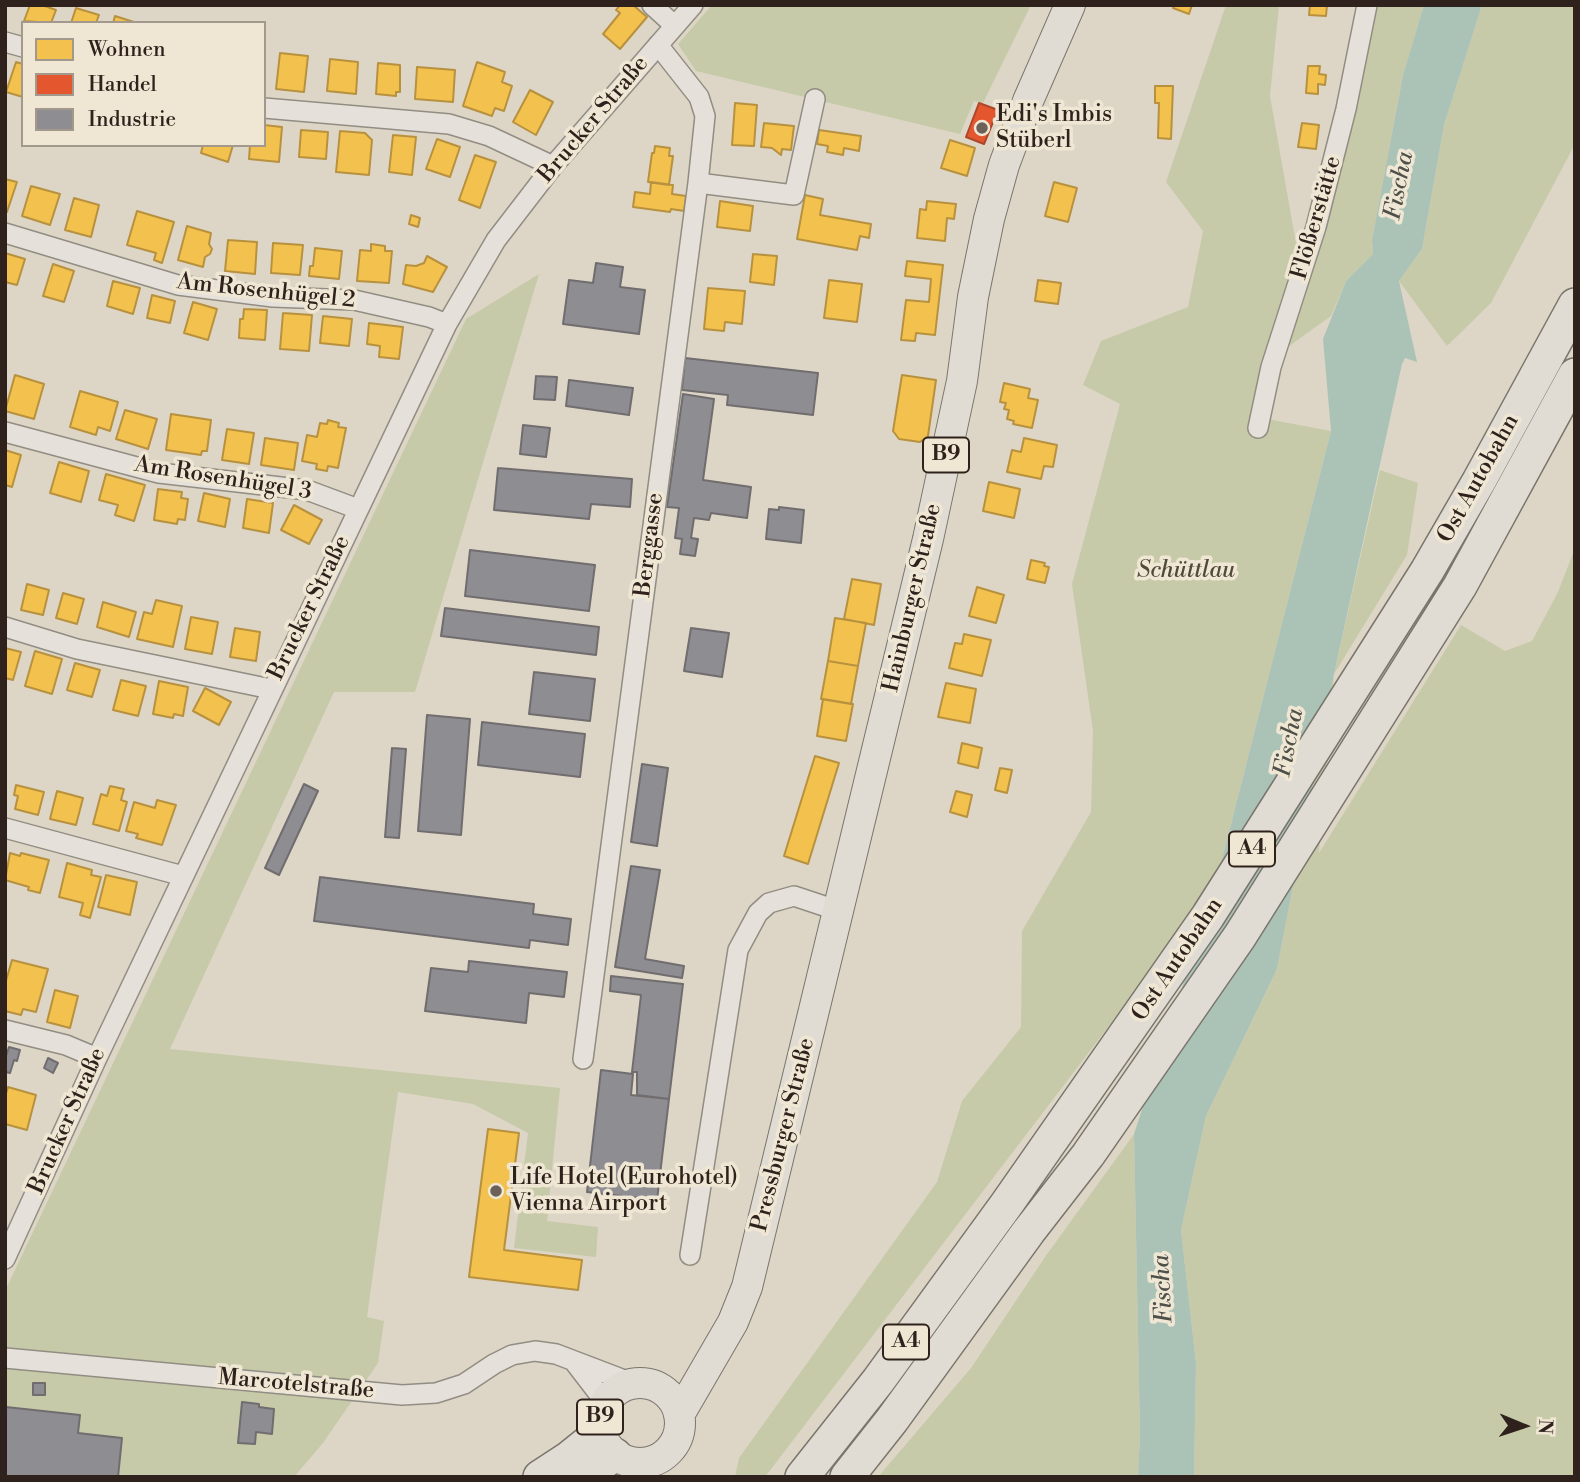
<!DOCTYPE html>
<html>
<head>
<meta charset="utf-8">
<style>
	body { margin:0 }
	#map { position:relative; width:1580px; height:1482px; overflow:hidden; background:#ddd6c6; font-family:"Libre Bodoni",serif }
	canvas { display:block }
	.frame { position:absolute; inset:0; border:7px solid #2f221d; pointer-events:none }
	.legend { position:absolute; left:21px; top:21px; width:245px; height:126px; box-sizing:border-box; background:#efe7d4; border:2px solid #a2988b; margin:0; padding:9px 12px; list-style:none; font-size:21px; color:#2f221d }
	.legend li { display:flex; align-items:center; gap:14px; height:35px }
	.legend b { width:35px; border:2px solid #a2988b }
	.north { position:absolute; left:1489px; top:1391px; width:70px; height:70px; -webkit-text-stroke:5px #efe7d4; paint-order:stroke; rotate:92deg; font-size:19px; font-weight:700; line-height:28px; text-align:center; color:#2f221d }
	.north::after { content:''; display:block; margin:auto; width:24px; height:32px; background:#2f221d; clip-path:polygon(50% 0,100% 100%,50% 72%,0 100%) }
</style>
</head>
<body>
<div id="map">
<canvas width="1580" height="1482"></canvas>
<div class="frame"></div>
<ul class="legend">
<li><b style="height:19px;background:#f2c14e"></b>Wohnen</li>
<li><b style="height:19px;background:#e4572e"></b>Handel</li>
<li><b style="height:19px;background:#8d8d92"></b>Industrie</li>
</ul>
<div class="north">N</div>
</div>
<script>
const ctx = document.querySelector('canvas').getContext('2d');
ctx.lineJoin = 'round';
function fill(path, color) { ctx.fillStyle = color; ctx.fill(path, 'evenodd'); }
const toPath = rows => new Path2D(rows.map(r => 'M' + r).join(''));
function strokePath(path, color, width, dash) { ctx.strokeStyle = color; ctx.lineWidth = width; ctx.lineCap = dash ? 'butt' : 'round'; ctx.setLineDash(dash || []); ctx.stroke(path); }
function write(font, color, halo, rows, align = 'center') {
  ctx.font = font + ' "Libre Bodoni",serif'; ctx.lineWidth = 7; ctx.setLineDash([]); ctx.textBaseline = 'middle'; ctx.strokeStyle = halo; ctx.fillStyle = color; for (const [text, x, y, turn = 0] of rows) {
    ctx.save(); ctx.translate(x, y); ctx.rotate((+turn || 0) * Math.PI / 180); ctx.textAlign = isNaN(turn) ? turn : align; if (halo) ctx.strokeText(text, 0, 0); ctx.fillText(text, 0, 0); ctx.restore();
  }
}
fill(toPath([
	[712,5,1031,5,983,103,974,101,960,134,696,71,678,44],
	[1226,5,1279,5,1270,96,1297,249,1324,231,1378,5,1424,5,1403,75,1372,240,1373,254,1346,281,1331,316,1260,367,1256,417,1331,431,1215,887,765,1477,735,1477,739,1458,937,1182,962,1101,1021,1027,1022,931,1091,812,1093,731,1072,584,1120,404,1083,385,1101,341,1188,307,1203,231,1166,182],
	[1482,5,1575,5,1575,144,1491,303,1447,346,1399,281,1422,249,1444,125],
	[539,274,415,692,334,692,170,1049,560,1088,547,1221,598,1227,596,1257,514,1248,528,1133,473,1104,398,1092,367,1317,384,1321,378,1363,323,1443,294,1477,5,1477,5,1291,466,319],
	[1380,470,1418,483,1407,555,1334,674,1319,853,1461,625,1505,651,1532,641,1558,592,1575,548,1575,1477,1194,1477,1196,1363,1181,1230,1206,1116,1277,969,1334,674],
	[1134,1134,1140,1433,1138,1477,878,1477,971,1368,1045,1257]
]), '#c6caa9');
fill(toPath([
	[1424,5,1482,5,1444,125,1422,249,1399,281,1417,362,1405,358,1402,364,1334,674,1277,969,1206,1116,1181,1230,1196,1363,1194,1477,1138,1477,1140,1433,1134,1134,1215,887,1331,431,1323,339,1346,281,1373,254,1372,240,1403,75]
]), '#abc3b7');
const homes = toPath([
	[30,5,42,5,56,10,51,23,24,21,30,5],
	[620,5,633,5,647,17,620,49,603,34,620,13,616,10,620,5],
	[1174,5,1192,5,1189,14,1173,8,1174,5],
	[1310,5,1327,5,1326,16,1309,15,1310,5],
	[76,8,99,15,96,23,71,23,76,8],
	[115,16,137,23,113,23,115,16],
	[280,53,308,56,304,92,276,89,280,53],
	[330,59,358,62,356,94,327,91,330,59],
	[16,62,23,64,23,97,6,92,16,62],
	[477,62,505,72,502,82,512,86,504,111,495,108,492,116,463,106,477,62],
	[378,63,400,65,400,92,396,92,396,96,376,94,378,63],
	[1308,66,1320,66,1319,74,1326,75,1325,85,1318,84,1318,94,1306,93,1308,66],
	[417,67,455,70,453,102,415,99,417,67],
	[1155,86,1173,86,1171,139,1158,138,1159,103,1155,103,1155,86],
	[530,90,553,102,536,135,513,122,530,90],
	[735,103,757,105,754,146,732,145,735,103],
	[764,123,794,126,791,150,782,149,781,155,772,148,761,147,764,123],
	[1302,123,1319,125,1316,149,1298,147,1302,123],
	[264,125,282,127,279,162,249,159,250,145,264,145,264,125],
	[301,130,328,132,326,159,299,157,301,130],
	[819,130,861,136,859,151,844,148,843,155,827,152,828,146,817,144,819,130],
	[340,131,365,133,372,140,369,175,336,172,340,131],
	[393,135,416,137,412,175,389,172,393,135],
	[437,139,460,147,450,177,426,169,437,139],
	[950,140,975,148,967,176,941,168,950,140],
	[203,145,233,145,228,162,201,153,203,145],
	[655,146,670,148,669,156,673,156,669,185,648,182,652,153,654,153,655,146],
	[475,155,496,162,480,208,459,200,475,155],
	[5,179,17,182,7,212,5,211,5,179],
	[651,182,673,185,672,194,686,196,684,211,671,209,670,212,633,207,635,192,650,194,651,182],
	[1054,182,1077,188,1068,222,1045,216,1054,182],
	[31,186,60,194,50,225,22,216,31,186],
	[805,195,823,199,820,215,871,224,869,238,860,236,857,250,797,239,805,195],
	[74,198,99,205,91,237,65,230,74,198],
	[720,201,753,206,750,231,717,227,720,201],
	[927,201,956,204,954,219,947,218,945,241,917,238,920,209,926,210,927,201],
	[137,211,174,222,162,263,154,260,156,253,127,245,137,211],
	[411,215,420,218,418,227,409,224,411,215],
	[187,226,211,233,209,244,212,249,210,254,205,257,203,267,178,260,187,226],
	[228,240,257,242,255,274,225,271,228,240],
	[273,243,303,245,300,275,271,273,273,243],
	[371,244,385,246,385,251,392,251,389,283,357,281,360,250,371,251,371,244],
	[315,248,342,251,339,279,309,276,310,266,313,266,315,248],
	[5,253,25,259,17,285,5,282,5,253],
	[753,254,777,256,774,285,750,282,753,254],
	[427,256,447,267,433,292,403,284,406,265,416,266,424,263,427,256],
	[907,261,943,265,935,335,916,333,915,341,901,340,906,300,929,302,931,279,905,276,907,261],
	[53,264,74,271,64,302,43,296,53,264],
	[829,280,862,284,857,322,824,318,829,280],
	[1038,280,1061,283,1058,304,1035,301,1038,280],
	[113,281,140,288,133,314,107,306,113,281],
	[708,288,745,291,742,324,725,322,724,331,704,329,708,288],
	[152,295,175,301,170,323,147,318,152,295],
	[193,302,217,309,208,340,184,333,193,302],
	[244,309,267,310,265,340,239,338,240,319,243,319,244,309],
	[283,313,312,315,309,351,280,349,283,313],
	[323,316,352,319,349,346,320,343,323,316],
	[369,323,403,327,399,359,379,357,380,346,367,344,369,323],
	[15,375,44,384,34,419,5,411,15,375],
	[902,375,936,380,928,436,920,442,899,439,893,431,902,375],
	[1004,383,1030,389,1028,398,1038,400,1032,428,1013,424,1014,421,1007,419,1009,410,1004,409,1006,403,1000,402,1004,383],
	[80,391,118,402,110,431,98,427,96,435,70,427,80,391],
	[125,410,157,419,148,449,116,439,125,410],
	[171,414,211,420,207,451,202,451,201,455,166,450,171,414],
	[328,420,339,423,338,427,346,428,338,468,328,466,327,471,316,469,317,464,302,461,307,435,317,437,320,423,327,424,328,420],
	[227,429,254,433,249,464,222,460,227,429],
	[265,438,298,443,294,470,261,465,265,438],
	[1024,438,1057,445,1053,467,1044,466,1041,479,1007,472,1012,450,1021,452,1024,438],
	[5,450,21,455,12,487,5,485,5,450],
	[59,462,89,471,81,502,50,493,59,462],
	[106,474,145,485,134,521,115,515,118,505,99,500,106,474],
	[989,482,1020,489,1014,518,983,511,989,482],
	[158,489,182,492,181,498,188,499,185,520,178,519,177,524,154,520,158,489],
	[204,493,230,499,225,527,198,521,204,493],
	[247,499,273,503,269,533,243,528,247,499],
	[294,505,322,520,309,544,281,530,294,505],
	[1031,560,1045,563,1044,566,1049,567,1045,583,1027,579,1031,560],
	[852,579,881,584,874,625,844,619,852,579],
	[27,584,49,590,43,615,21,610,27,584],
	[977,587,1004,595,996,623,969,616,977,587],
	[63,593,84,599,77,624,56,618,63,593],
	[156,600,182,606,173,647,137,639,144,612,152,614,156,600],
	[103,602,136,612,129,637,97,627,103,602],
	[191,617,218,622,212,654,185,649,191,617],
	[835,618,866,623,858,666,828,661,835,618],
	[235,628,260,632,256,661,230,657,235,628],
	[964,634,991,640,982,676,949,668,955,643,962,644,964,634],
	[5,648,21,652,13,680,5,678,5,648],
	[35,651,62,659,52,694,25,686,35,651],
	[828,661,858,666,851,704,821,699,828,661],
	[75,663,100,670,92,697,67,690,75,663],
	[121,680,146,686,138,716,113,710,121,680],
	[159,681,188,687,183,716,174,714,173,718,153,714,159,681],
	[946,683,976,689,970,723,938,717,946,683],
	[205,688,231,702,219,725,193,711,205,688],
	[823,699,853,704,846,741,817,736,823,699],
	[962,743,982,748,978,768,958,763,962,743],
	[815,756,839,763,808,864,784,856,815,756],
	[1000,768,1012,770,1007,793,995,790,1000,768],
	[16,785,44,792,38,815,15,809,18,796,14,795,16,785],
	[110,786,124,789,121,800,127,802,119,831,93,824,101,794,107,796,110,786],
	[57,791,83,798,76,825,50,819,57,791],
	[956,791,972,795,967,817,950,812,956,791],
	[157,800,176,805,162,845,136,838,138,834,126,831,134,802,155,808,157,800],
	[10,853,20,856,21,853,49,860,40,893,28,890,29,887,5,880,10,853],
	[67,863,92,870,91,875,101,877,90,918,80,915,83,903,59,897,67,863],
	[106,875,137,882,130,915,98,907,106,875],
	[12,960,48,969,36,1012,23,1009,21,1015,5,1011,5,984,12,960],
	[55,990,78,996,70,1028,47,1022,55,990],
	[8,1087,36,1095,27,1130,5,1124,5,1097,8,1087],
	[488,1129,519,1133,504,1250,582,1260,578,1290,469,1277,488,1129]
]);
fill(homes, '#f2c14e');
strokePath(homes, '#b8913f', 2);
const shops = toPath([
	[979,103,998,110,984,144,966,137,979,103]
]);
fill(shops, '#e4572e');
strokePath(shops, '#ae4729', 2);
const industry = toPath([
	[596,263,623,267,620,287,645,290,639,334,563,324,569,280,593,283,596,263],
	[685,358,818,373,813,415,727,405,728,395,682,390,685,358],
	[536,376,557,377,555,400,534,399,536,376],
	[569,380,633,388,629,415,566,406,569,380],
	[683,394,714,399,703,480,751,487,747,518,711,513,709,520,694,518,691,538,698,539,695,556,680,554,682,539,675,538,679,508,667,507,683,394],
	[523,425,550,428,546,457,520,454,523,425],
	[498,468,632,479,630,507,591,504,589,519,494,510,498,468],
	[779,507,804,510,801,543,766,539,769,509,779,510,779,507],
	[470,550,595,565,589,611,465,596,470,550],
	[445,608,599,627,596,655,441,636,445,608],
	[691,628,729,633,722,677,684,671,691,628],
	[534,672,595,679,590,721,529,714,534,672],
	[427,715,470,719,461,835,418,831,427,715],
	[482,722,585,734,580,777,478,765,482,722],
	[392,748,406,749,399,838,385,837,392,748],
	[642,764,668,768,657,846,631,842,642,764],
	[304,784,318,791,279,875,265,868,304,784],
	[631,866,660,870,645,959,684,966,682,978,615,967,631,866],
	[320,877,534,904,533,914,571,919,568,945,530,940,529,948,314,921,320,877],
	[469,961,567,972,564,997,529,993,526,1023,425,1011,431,968,468,972,469,961],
	[611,976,683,984,669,1099,637,1095,637,1072,632,1072,641,995,610,991,611,976],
	[9,1047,20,1050,17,1061,14,1060,10,1073,5,1072,5,1059,9,1047],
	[48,1058,58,1063,53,1073,44,1068,48,1058],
	[601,1070,633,1074,631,1095,669,1099,657,1200,587,1192,601,1070],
	[33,1383,45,1383,45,1395,33,1395,33,1383],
	[242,1402,259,1404,259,1407,274,1409,272,1434,256,1432,255,1444,238,1443,242,1402],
	[6,1407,80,1415,78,1433,122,1438,118,1477,5,1477,6,1407]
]);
fill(industry, '#8d8d92');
strokePath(industry, '#716d6f', 2);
const minor = toPath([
	[652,5,674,25],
	[5,42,23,47],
	[264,108,449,124,489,136,553,166],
	[698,183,794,195,815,99],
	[5,233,178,285,273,297,354,300,429,317,447,324],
	[1258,428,1271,367,1316,227,1346,109,1367,5],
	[5,432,159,473,307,490,358,509],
	[5,627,77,649,271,689],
	[5,828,183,876],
	[5,1030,66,1045,97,1058],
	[583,1059,698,183,705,116,699,97,658,45],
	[690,1255,738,950,758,913,769,903,794,896,839,911],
	[5,1259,97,1058,447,324,496,240,553,166,693,5],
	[5,1358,402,1395,436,1393,464,1384,494,1364,512,1355,535,1351,556,1354,632,1383],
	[575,1363,605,1402]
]);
const primary = toPath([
	'600 1423a40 40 0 1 1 80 0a40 40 0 1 1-80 0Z',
	[679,1415,733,1322,747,1287,928,539,962,381,973,297,989,219,1004,165,1028,101,1070,5]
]);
const motorway = toPath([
	[540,1477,569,1458,600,1433],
	[579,1477,615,1455],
	[802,1477,878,1381,1006,1205,1208,916,1427,571,1479,481,1575,305],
	[847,1477,892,1420,1029,1231,1088,1155,1240,936,1460,586,1575,375]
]);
strokePath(minor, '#928d83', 22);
strokePath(primary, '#7a756c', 32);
strokePath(motorway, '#7a756c', 36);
strokePath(minor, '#e5e1da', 19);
strokePath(primary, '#e0dcd3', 30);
strokePath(motorway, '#e0dcd3', 33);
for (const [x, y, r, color] of [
	[982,128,7,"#6c6158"],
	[496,1191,7,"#6c6158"]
]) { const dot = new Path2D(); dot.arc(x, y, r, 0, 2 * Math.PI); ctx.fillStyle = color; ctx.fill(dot); strokePath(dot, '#efe7d4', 2.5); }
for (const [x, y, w] of [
	[946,455,46],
	[1252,849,46],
	[906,1342,46],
	[600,1417,46]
]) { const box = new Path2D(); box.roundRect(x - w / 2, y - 17.5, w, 35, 5); ctx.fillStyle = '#efe7d4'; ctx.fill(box); strokePath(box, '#2f221d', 2); }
write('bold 21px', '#2f221d', null, [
	["B9",946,455],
	["A4",1252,849],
	["A4",906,1342],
	["B9",600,1417]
]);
write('23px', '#2f221d', '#efe7d4', [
	["Edi's Imbis",996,115],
	["Stüberl",996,141],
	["Life Hotel (Eurohotel)",510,1178],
	["Vienna Airport",510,1204]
], 'left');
write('23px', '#2f221d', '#efe7d4', [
	["Brucker Straße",594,120,-50],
	["Flößerstätte",1317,218,-74],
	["Am Rosenhügel 2",266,292,6],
	["Am Rosenhügel 3",223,479,9],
	["Ost Autobahn",1479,479,-61],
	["Berggasse",650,545,-83],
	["Hainburger Straße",913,598,-77],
	["Brucker Straße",310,608,-64],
	["Ost Autobahn",1178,960,-56],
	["Brucker Straße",68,1121,-66],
	["Pressburger Straße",784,1135,-76],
	["Marcotelstraße",296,1385,5]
]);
write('italic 23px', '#504a3a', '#efe7d4', [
	["Schüttlau",1186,571]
]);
write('italic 24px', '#4e5049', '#efe7d4', [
	["Fischa",1400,186,-79],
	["Fischa",1290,743,-79],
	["Fischa",1164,1289,-93]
]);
</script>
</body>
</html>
